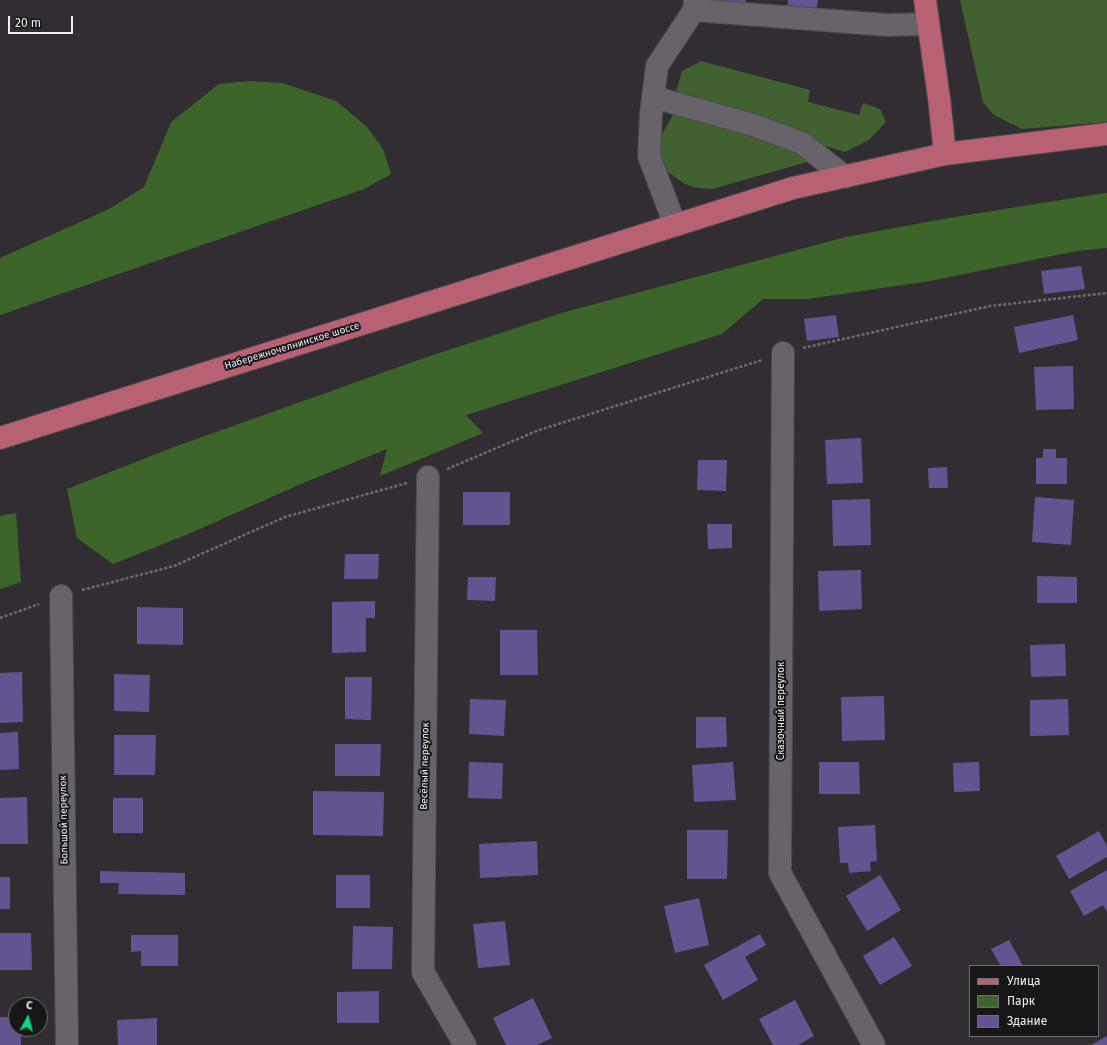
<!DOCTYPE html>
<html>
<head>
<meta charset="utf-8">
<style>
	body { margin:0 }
	#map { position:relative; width:1107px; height:1045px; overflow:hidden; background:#322d33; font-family:"Fira Sans",sans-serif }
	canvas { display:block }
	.legend { position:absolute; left:969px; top:965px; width:130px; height:72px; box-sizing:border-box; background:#181619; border:1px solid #6e6c70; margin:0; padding:5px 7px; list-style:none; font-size:12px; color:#f0eef2 }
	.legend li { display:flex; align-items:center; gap:8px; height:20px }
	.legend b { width:20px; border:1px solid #6e6c70 }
	.north { position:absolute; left:8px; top:997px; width:40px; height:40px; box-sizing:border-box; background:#181619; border:1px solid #6e6c70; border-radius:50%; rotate:7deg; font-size:11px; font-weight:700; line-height:16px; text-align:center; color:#f0eef2 }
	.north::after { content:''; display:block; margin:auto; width:14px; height:18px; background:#05d98b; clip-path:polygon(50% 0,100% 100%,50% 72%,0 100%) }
	.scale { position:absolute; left:8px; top:16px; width:65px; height:18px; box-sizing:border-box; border:2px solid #f0eef2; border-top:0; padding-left:5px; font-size:12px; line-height:14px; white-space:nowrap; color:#f0eef2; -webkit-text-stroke:3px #181619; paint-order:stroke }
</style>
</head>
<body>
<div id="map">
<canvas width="1107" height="1045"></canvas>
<ul class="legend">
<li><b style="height:5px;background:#b76172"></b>Улица</li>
<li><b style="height:11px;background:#416230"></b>Парк</li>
<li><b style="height:11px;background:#645391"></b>Здание</li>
</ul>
<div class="north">С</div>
<div class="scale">20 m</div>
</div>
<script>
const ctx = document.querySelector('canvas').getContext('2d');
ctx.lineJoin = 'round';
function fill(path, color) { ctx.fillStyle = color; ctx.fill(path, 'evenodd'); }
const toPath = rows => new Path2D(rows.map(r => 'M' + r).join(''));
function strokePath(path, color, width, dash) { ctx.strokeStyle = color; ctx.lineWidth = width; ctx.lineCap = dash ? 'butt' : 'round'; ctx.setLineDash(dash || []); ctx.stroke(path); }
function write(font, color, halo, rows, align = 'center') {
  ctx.font = font + ' "Fira Sans",sans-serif'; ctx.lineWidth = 4; ctx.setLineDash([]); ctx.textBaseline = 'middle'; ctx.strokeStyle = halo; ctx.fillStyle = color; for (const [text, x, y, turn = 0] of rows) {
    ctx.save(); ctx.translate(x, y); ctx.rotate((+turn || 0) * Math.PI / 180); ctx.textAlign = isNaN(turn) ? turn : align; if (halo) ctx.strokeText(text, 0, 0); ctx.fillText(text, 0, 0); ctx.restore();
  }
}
fill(toPath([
	[960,0,1107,0,1107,122,1022,129,994,115,983,102],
	[701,61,810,90,808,102,859,115,863,103,880,109,886,122,869,140,845,152,674,100,682,71],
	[674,113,692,118,821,158,712,189,697,188,685,184,669,173,659,153,658,141]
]), '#416230');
fill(toPath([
	[249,81,282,83,336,101,367,127,383,149,391,174,364,189,0,315,0,258,109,209,144,187,171,122,219,84],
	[1107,193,1107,248,1077,251,930,281,808,299,763,299,722,334,466,415,483,433,380,476,387,449,301,484,186,535,113,564,77,538,67,489,174,447,424,358,565,312,846,237,943,219,1098,194],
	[16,513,21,582,0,589,0,516]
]), '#3d6429');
fill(toPath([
	[700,0,746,0,745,8],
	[788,0,818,0,816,11,787,7],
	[1081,266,1085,289,1044,294,1041,271],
	[836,315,839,337,807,341,804,319],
	[1073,315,1078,340,1019,353,1014,327],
	[1073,366,1074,409,1036,410,1034,367],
	[861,438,863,483,827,484,825,440],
	[1043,449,1056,449,1056,458,1067,458,1067,484,1036,484,1036,458,1043,458],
	[698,460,727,460,726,491,697,490],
	[947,467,948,488,929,488,928,468],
	[463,492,510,492,510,525,463,525],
	[1035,497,1074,500,1071,545,1032,542],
	[870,499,871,545,833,546,832,500],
	[707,524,732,524,732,548,708,549],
	[345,554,379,554,378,579,344,579],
	[861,570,862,609,819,611,818,571],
	[1037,576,1077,577,1077,603,1037,603],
	[468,577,496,577,495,601,467,600],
	[375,601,375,618,366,618,366,652,332,653,332,602],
	[137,607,183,608,183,645,137,644],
	[500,630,537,630,538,675,500,675],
	[1065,644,1066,676,1031,677,1030,645],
	[22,672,23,722,0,723,0,673],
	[114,674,150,675,149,712,114,711],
	[345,677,372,677,371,720,345,719],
	[884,696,885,740,842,741,841,697],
	[470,699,506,700,504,736,469,734],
	[1068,699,1069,735,1030,736,1030,700],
	[696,717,726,717,727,747,696,748],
	[18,732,19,769,0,770,0,733],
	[114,735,156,735,155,775,114,775],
	[335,744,381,744,380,776,335,776],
	[469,762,503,763,502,799,468,798],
	[733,762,736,800,694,802,692,765],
	[819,762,859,762,860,794,819,794],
	[979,762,980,791,954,792,953,763],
	[313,791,384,792,383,836,313,835],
	[27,797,28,844,0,844,0,798],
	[113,798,143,798,143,833,113,833],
	[875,825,877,861,870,862,871,871,849,873,848,863,840,863,838,827],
	[687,830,728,830,727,879,687,879],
	[1099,831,1107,846,1107,857,1069,879,1056,856],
	[537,841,538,875,480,878,479,844],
	[1107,870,1107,912,1103,905,1084,916,1070,891],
	[100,871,185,873,185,895,118,894,119,883,100,883],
	[336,875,370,875,370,908,336,908],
	[880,875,901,910,867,931,846,896],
	[0,877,10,877,10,909,0,909],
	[699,898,709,945,675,953,664,906],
	[505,921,510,965,478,968,473,924],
	[353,926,393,927,392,969,352,969],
	[0,933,31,933,32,970,0,970],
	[760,934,766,945,745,957,758,980,723,1000,704,965],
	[131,935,178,935,178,966,141,966,141,951,131,952],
	[894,937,912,966,880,985,863,956],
	[1009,940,1023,966,1001,966,991,949],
	[379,991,379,1023,337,1023,337,992],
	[533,998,552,1038,537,1045,506,1045,493,1018],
	[795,1000,814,1036,798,1045,773,1045,759,1019],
	[0,1017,16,1017,16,1029,21,1029,21,1045,0,1045],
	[157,1018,157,1045,118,1045,117,1020],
	[1107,1036,1107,1045,1091,1045]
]), '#645391');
const minor = toPath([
	[695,0,694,10,887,25,928,24],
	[653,97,753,125,802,143,845,177],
	[675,225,649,156,651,114,657,66,694,10],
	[783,353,780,873,874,1045],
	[428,477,423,972,465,1045],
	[61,596,67,1045]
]);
const major = toPath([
	[925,0,939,98,945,154],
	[0,438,793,188,945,154,1107,134]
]);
strokePath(minor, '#4d4a4f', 24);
strokePath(major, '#4d4a4f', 24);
strokePath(toPath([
	[803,348,990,306,1107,293],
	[447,469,539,430,762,360],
	[82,590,174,566,285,517,407,483],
	[0,618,39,604]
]), '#6f6b70', 2.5, [3, 2]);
strokePath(minor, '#68636a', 22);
strokePath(major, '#b76172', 22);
write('10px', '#f0eef2', '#181619', [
	["Набережночелнинское шоссе",292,346,-17],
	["Сказочный переулок",781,711,-90],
	["Весёлый переулок",425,766,-89],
	["Большой переулок",64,820,-91]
]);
</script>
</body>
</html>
